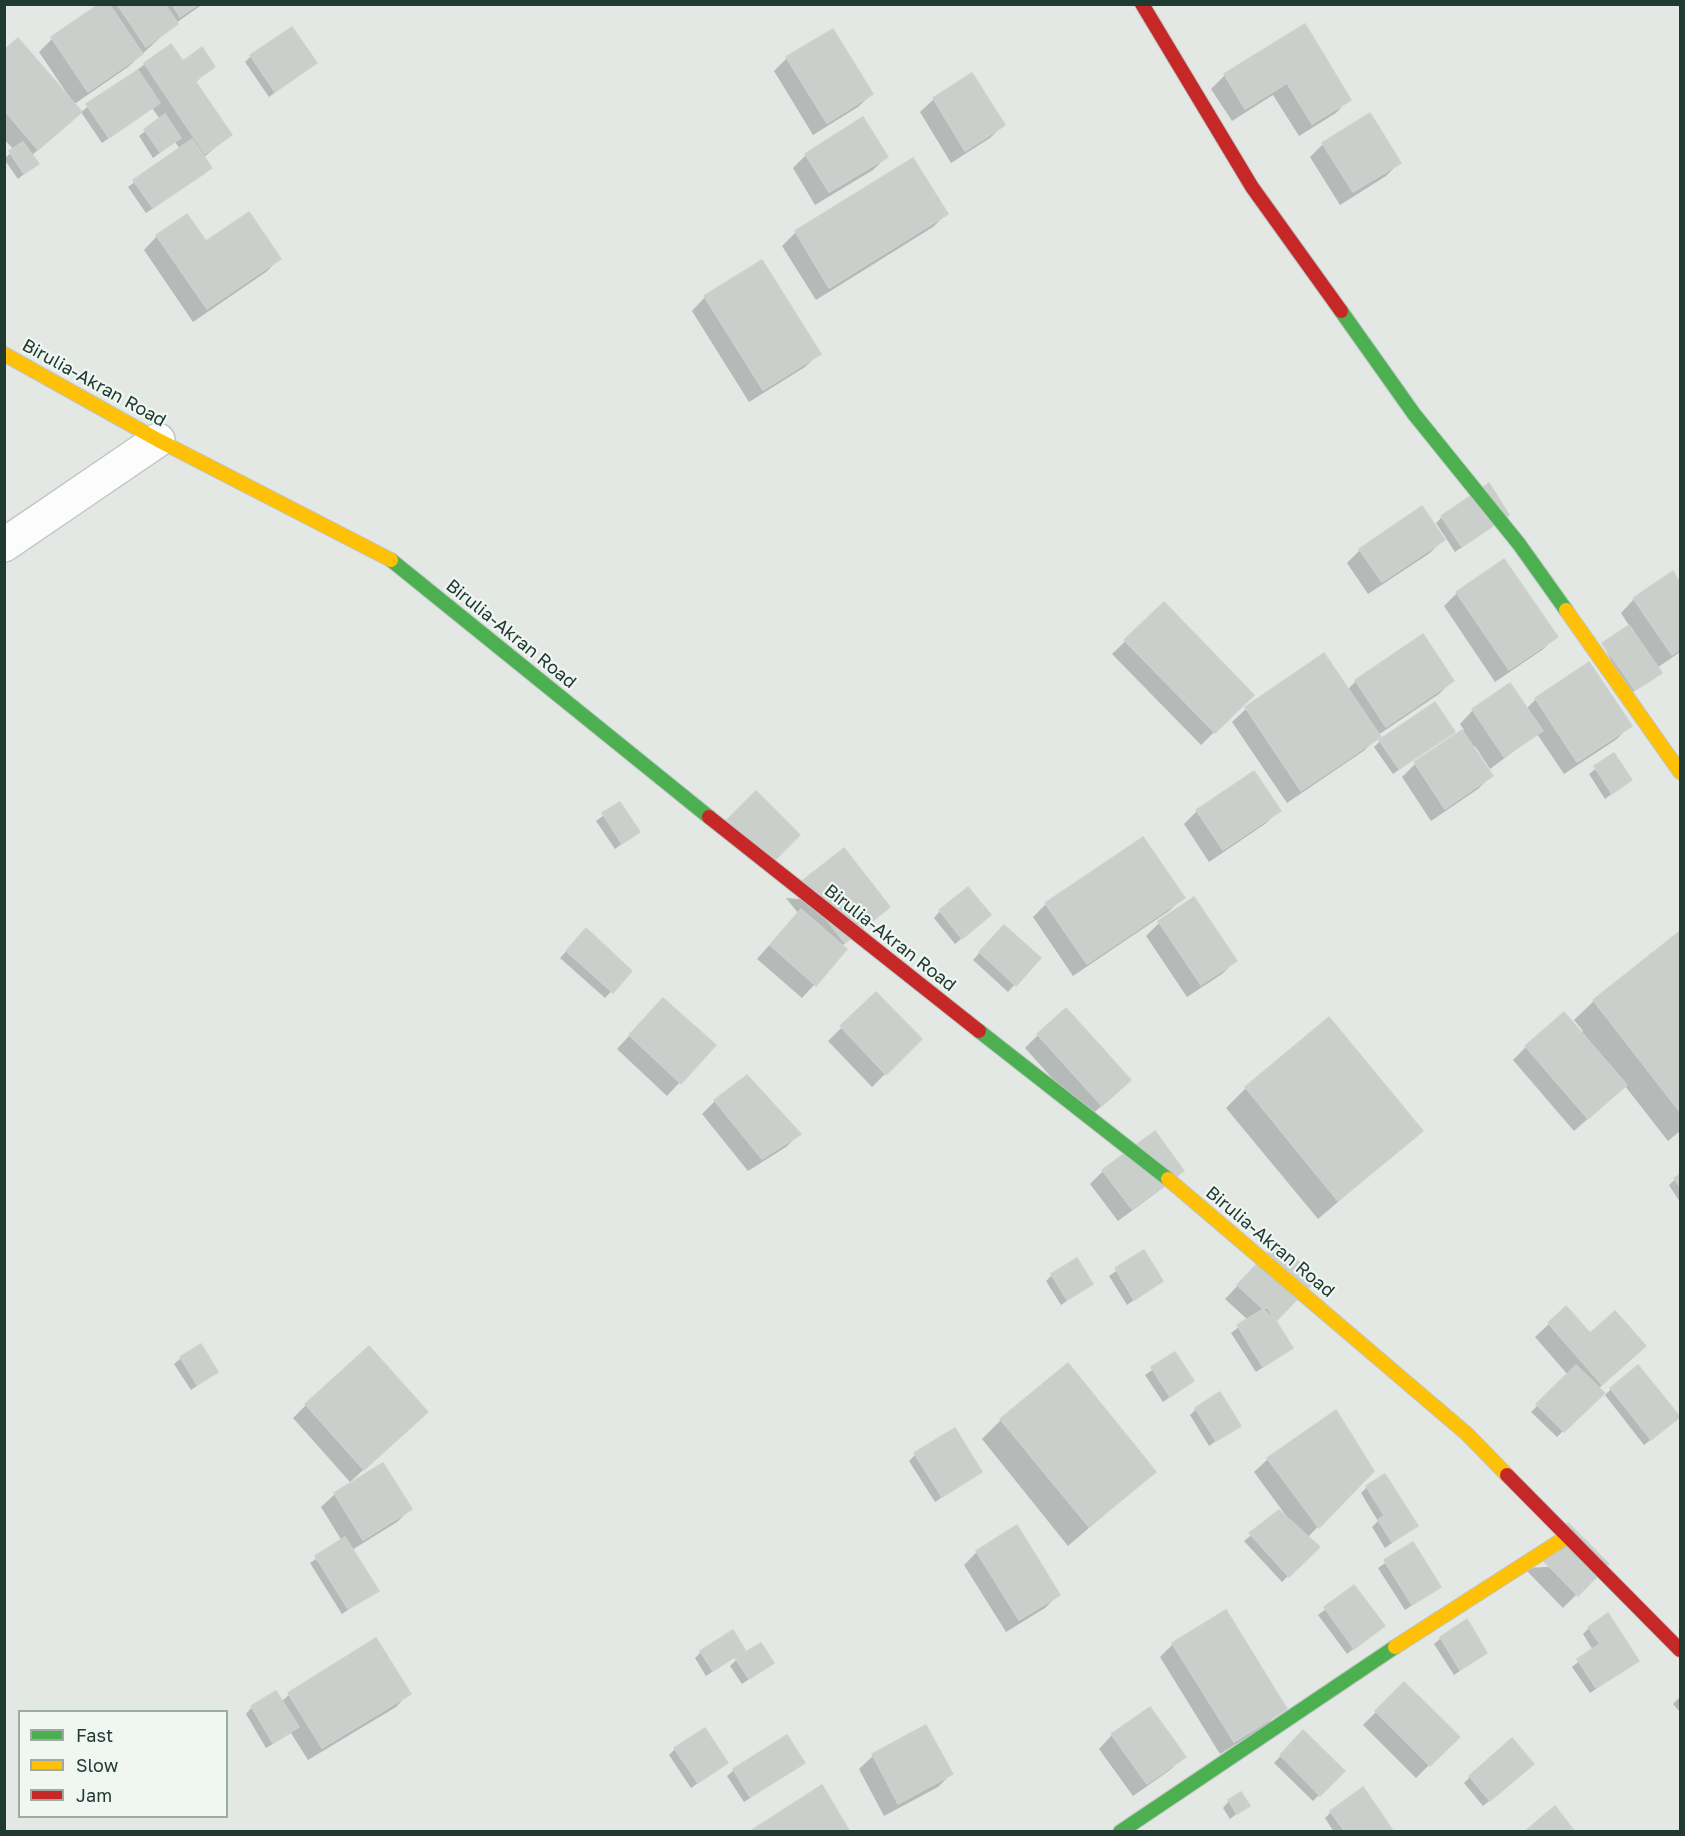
<!DOCTYPE html>
<html>
<head>
<meta charset="utf-8">
<style>
	body { margin:0 }
	#map { position:relative; width:1685px; height:1836px; overflow:hidden; background:#e3e8e5; font-family:"Golos Text",sans-serif }
	canvas { display:block }
	.frame { position:absolute; inset:0; border:6px solid #213a31; pointer-events:none }
	.legend { position:absolute; left:18px; top:1710px; width:210px; height:108px; box-sizing:border-box; background:#f0f7f3; border:2px solid #9daba5; margin:0; padding:8px 10px; list-style:none; font-size:18px; color:#213a31 }
	.legend li { display:flex; align-items:center; gap:12px; height:30px }
	.legend b { width:30px; border:2px solid #9daba5 }
</style>
</head>
<body>
<div id="map">
<canvas width="1685" height="1836"></canvas>
<div class="frame"></div>
<ul class="legend">
<li><b style="height:8px;background:#4caf50"></b>Fast</li>
<li><b style="height:8px;background:#ffc107"></b>Slow</li>
<li><b style="height:8px;background:#c62828"></b>Jam</li>
</ul>
</div>
<script>
const ctx = document.querySelector('canvas').getContext('2d');
ctx.lineJoin = 'round';
function fill(path, color) { ctx.fillStyle = color; ctx.fill(path, 'evenodd'); }
const toPath = rows => new Path2D(rows.map(r => 'M' + r).join(''));
function strokePath(path, color, width, dash) { ctx.strokeStyle = color; ctx.lineWidth = width; ctx.lineCap = dash ? 'butt' : 'round'; ctx.setLineDash(dash || []); ctx.stroke(path); }
function write(font, color, halo, rows, align = 'center') {
  ctx.font = font + ' "Golos Text",sans-serif'; ctx.lineWidth = 4.5; ctx.setLineDash([]); ctx.textBaseline = 'middle'; ctx.strokeStyle = halo; ctx.fillStyle = color; for (const [text, x, y, turn = 0] of rows) {
    ctx.save(); ctx.translate(x, y); ctx.rotate((+turn || 0) * Math.PI / 180); ctx.textAlign = isNaN(turn) ? turn : align; if (halo) ctx.strokeText(text, 0, 0); ctx.fillText(text, 0, 0); ctx.restore();
  }
}
fill(toPath([
	[95,4,203,4,176,23,128,67,73,105,66,125,31,156,37,164,18,179,4,159,14,150,4,139,4,52,66,96,68,95,39,52,52,39,97,8],
	[1305,26,1349,99,1336,113,1299,136,1273,95,1232,121,1211,89,1225,75],
	[251,56,315,63,269,97,245,62],
	[787,58,872,94,858,107,813,135,774,71],
	[182,63,213,66,195,83,230,135,203,158,210,167,204,174,146,213,128,187,180,149,175,142,153,158,139,136,160,119,152,108,102,143,81,112,145,64],
	[934,99,1003,125,990,138,951,163,920,112],
	[1323,144,1399,163,1386,176,1340,205,1310,157],
	[806,155,886,157,873,170,815,205,793,168],
	[912,160,946,214,933,227,816,300,782,246,796,232],
	[187,216,206,243,279,259,266,272,193,322,144,250,157,236],
	[705,297,819,354,805,367,749,402,692,311],
	[1442,517,1501,521,1455,552,1436,523],
	[1443,539,1430,553,1368,594,1347,563,1360,550],
	[1673,574,1680,585,1680,652,1657,668,1660,672,1654,679,1628,695,1603,644,1630,627,1621,613,1634,599],
	[1457,593,1556,637,1542,650,1495,682,1444,606],
	[1164,604,1252,695,1201,745,1112,654],
	[1324,655,1347,690,1356,681,1452,681,1439,694,1378,735,1365,750,1287,803,1232,722,1246,709],
	[1589,664,1630,725,1617,739,1564,774,1537,734,1490,769,1475,746,1473,748,1491,776,1478,789,1431,821,1402,777,1415,764,1464,730,1460,724,1473,710,1510,685,1526,709,1536,699],
	[1453,731,1393,774,1374,747,1380,741],
	[1613,755,1630,780,1605,799,1589,774],
	[620,804,638,832,615,849,596,821],
	[1197,811,1279,811,1265,824,1209,862,1184,824],
	[786,898,888,906,842,946,815,984,802,998,757,959,798,913],
	[1183,898,1169,911,1073,976,1033,917,1046,904],
	[940,911,982,921,955,944,934,918],
	[1159,923,1235,961,1222,974,1187,997,1146,936],
	[586,930,630,971,605,998,560,958],
	[998,933,1039,958,1008,992,973,960],
	[1680,933,1680,1131,1668,1141,1625,1086,1574,1131,1513,1060,1526,1047,1581,1033,1583,1031,1574,1020,1594,1001],
	[876,994,920,1039,872,1087,828,1041],
	[650,1013,680,1082,667,1096,617,1049],
	[1038,1035,1116,1093,1088,1118,1025,1048],
	[1246,1088,1421,1131,1318,1219,1226,1108],
	[715,1101,799,1134,786,1147,748,1171,702,1114],
	[1103,1171,1168,1184,1118,1221,1090,1184],
	[1680,1175,1680,1202,1669,1185],
	[1144,1252,1161,1281,1127,1305,1109,1276],
	[1264,1258,1274,1321,1291,1348,1256,1372,1231,1333,1248,1320,1225,1299],
	[1052,1275,1091,1284,1061,1305,1046,1281],
	[1566,1308,1590,1335,1631,1359,1598,1389,1602,1393,1557,1437,1531,1412,1568,1375,1535,1337],
	[1175,1354,1192,1381,1163,1402,1145,1375],
	[181,1358,216,1372,191,1390,174,1364],
	[1611,1389,1672,1423,1644,1445,1605,1395],
	[306,1405,413,1425,350,1482,293,1418],
	[1196,1409,1239,1425,1209,1446,1190,1415],
	[1336,1412,1372,1471,1307,1538,1317,1547,1282,1582,1244,1541,1279,1512,1290,1521,1254,1472,1268,1459],
	[1001,1420,1154,1472,1068,1546,982,1439],
	[915,1455,980,1471,935,1502,909,1461],
	[382,1465,410,1509,397,1522,352,1550,377,1590,342,1614,310,1563,342,1541,321,1507,335,1494],
	[1367,1487,1416,1526,1385,1548,1372,1527,1378,1521,1361,1493],
	[1413,1544,1439,1587,1405,1610,1378,1568],
	[977,1552,1058,1595,1045,1608,1006,1632,964,1565],
	[1607,1564,1563,1608,1524,1568],
	[1354,1587,1383,1626,1347,1654,1318,1615],
	[1589,1628,1637,1661,1590,1693,1572,1667,1593,1650,1583,1634],
	[1441,1638,1485,1653,1454,1675,1434,1644],
	[376,1640,409,1693,396,1707,308,1760,291,1733,266,1748,246,1714,252,1707,281,1702,289,1695],
	[1173,1644,1272,1722,1220,1754,1160,1657],
	[744,1650,706,1676,695,1658,701,1652],
	[736,1660,772,1663,742,1684,730,1666],
	[1404,1684,1457,1737,1416,1778,1363,1725],
	[1680,1697,1680,1712,1673,1704],
	[925,1727,951,1774,938,1787,884,1816,859,1769,873,1756],
	[1303,1733,1343,1771,1313,1801,1274,1763],
	[1112,1735,1184,1757,1170,1770,1133,1796,1099,1749],
	[675,1749,726,1763,691,1788,669,1755],
	[803,1763,744,1802,727,1776,734,1770],
	[1526,1770,1483,1806,1464,1783,1470,1777],
	[1229,1801,1248,1805,1230,1819,1223,1808],
	[1331,1812,1392,1832,1334,1832,1325,1818]
]), '#0003');
const building = toPath([
	[99,4,109,4,143,54,88,92,51,37,99,4],
	[117,4,165,4,178,24,146,47,117,4],
	[172,4,199,4,180,17,172,4],
	[1305,24,1351,100,1312,124,1287,83,1245,109,1224,74,1305,24],
	[292,27,317,63,275,92,250,55,292,27],
	[833,29,873,94,827,123,786,57,833,29],
	[18,38,82,112,38,150,4,110,4,50,18,38],
	[171,44,183,61,202,47,215,67,195,81,232,135,205,154,144,63,171,44],
	[138,70,160,103,109,138,86,104,138,70],
	[972,73,1005,125,965,151,933,98,972,73],
	[1370,113,1401,163,1353,192,1322,143,1370,113],
	[165,114,181,138,160,152,144,129,165,114],
	[863,117,888,157,829,192,805,154,863,117],
	[192,139,212,168,153,208,133,180,192,139],
	[23,142,39,164,24,174,9,151,23,142],
	[913,158,948,214,829,288,795,231,913,158],
	[249,212,281,259,207,309,156,235,187,214,206,241,249,212],
	[762,260,821,354,763,390,704,296,762,260],
	[1489,483,1509,515,1462,547,1441,516,1489,483],
	[1422,506,1445,540,1382,582,1359,549,1422,506],
	[1504,559,1558,637,1509,670,1456,592,1504,559],
	[1673,571,1680,583,1680,649,1672,655,1633,598,1673,571],
	[1164,602,1254,695,1215,733,1124,640,1164,602],
	[1629,625,1662,673,1635,690,1602,643,1629,625],
	[1423,634,1454,681,1386,727,1355,680,1423,634],
	[1324,653,1381,737,1301,791,1245,707,1324,653],
	[1589,662,1632,726,1577,762,1535,698,1589,662],
	[1510,683,1543,731,1504,757,1472,709,1510,683],
	[1435,702,1455,732,1399,769,1379,740,1435,702],
	[1462,730,1493,776,1445,809,1414,762,1462,730],
	[1614,753,1632,780,1612,794,1594,766,1614,753],
	[1254,771,1281,811,1223,850,1196,810,1254,771],
	[756,791,800,835,771,864,727,820,756,791],
	[620,802,640,832,622,844,602,813,620,802],
	[1143,837,1185,898,1087,964,1045,903,1143,837],
	[844,848,890,907,845,943,798,884,844,848],
	[968,887,991,915,962,939,939,910,968,887],
	[1194,897,1237,961,1201,985,1158,921,1194,897],
	[801,909,847,949,816,986,770,945,801,909],
	[1004,925,1041,958,1016,986,979,952,1004,925],
	[586,928,632,971,613,993,566,951,586,928],
	[1680,931,1680,1112,1593,1000,1680,931],
	[876,992,922,1039,886,1075,840,1026,876,992],
	[663,998,716,1045,681,1084,629,1035,663,998],
	[1066,1008,1131,1080,1102,1106,1037,1034,1066,1008],
	[1564,1012,1627,1085,1588,1119,1525,1046,1564,1012],
	[1329,1017,1423,1131,1338,1201,1245,1087,1329,1017],
	[747,1075,801,1134,762,1159,714,1100,747,1075],
	[1155,1131,1184,1171,1132,1209,1102,1170,1155,1131],
	[1680,1174,1680,1187,1674,1178,1680,1174],
	[1277,1243,1317,1279,1276,1321,1237,1285,1277,1243],
	[1144,1250,1163,1281,1134,1300,1115,1268,1144,1250],
	[1077,1258,1093,1284,1067,1300,1051,1274,1077,1258],
	[1566,1306,1590,1333,1615,1311,1646,1346,1602,1385,1548,1323,1566,1306],
	[1267,1307,1293,1348,1263,1367,1237,1325,1267,1307],
	[201,1344,218,1372,197,1385,180,1357,201,1344],
	[369,1346,428,1412,364,1470,305,1404,369,1346],
	[1175,1352,1194,1381,1170,1397,1151,1367,1175,1352],
	[1068,1363,1156,1472,1089,1527,1000,1419,1068,1363],
	[1576,1365,1605,1393,1564,1432,1536,1404,1576,1365],
	[1638,1365,1680,1417,1651,1440,1610,1388,1638,1365],
	[1220,1392,1241,1426,1216,1441,1195,1408,1220,1392],
	[1336,1410,1374,1471,1319,1528,1267,1458,1336,1410],
	[955,1428,982,1472,942,1497,914,1453,955,1428],
	[383,1463,412,1509,363,1540,334,1493,383,1463],
	[1385,1474,1418,1526,1392,1542,1378,1520,1384,1515,1366,1486,1385,1474],
	[1279,1510,1320,1547,1289,1577,1249,1533,1279,1510],
	[1568,1523,1609,1564,1578,1596,1537,1554,1568,1523],
	[1017,1525,1060,1595,1019,1620,976,1551,1017,1525],
	[345,1537,379,1591,348,1609,315,1556,345,1537],
	[1413,1542,1441,1587,1412,1605,1384,1560,1413,1542],
	[1354,1585,1385,1626,1354,1649,1324,1607,1354,1585],
	[1226,1610,1287,1709,1234,1742,1172,1643,1226,1610],
	[1608,1613,1639,1661,1596,1688,1577,1659,1600,1644,1588,1627,1608,1613],
	[1467,1619,1487,1653,1460,1670,1440,1637,1467,1619],
	[733,1630,745,1650,713,1671,700,1651,733,1630],
	[376,1638,411,1694,322,1748,288,1693,376,1638],
	[761,1643,774,1663,749,1679,735,1658,761,1643],
	[1404,1682,1460,1737,1430,1766,1375,1711,1404,1682],
	[276,1691,299,1727,273,1743,251,1706,276,1691],
	[1150,1707,1186,1757,1147,1784,1111,1734,1150,1707],
	[926,1725,953,1774,898,1804,872,1754,926,1725],
	[705,1728,728,1763,698,1783,674,1748,705,1728],
	[1303,1730,1345,1771,1320,1796,1280,1755,1303,1730],
	[787,1735,805,1763,750,1797,733,1769,787,1735],
	[1512,1738,1534,1764,1490,1801,1469,1776,1512,1738],
	[822,1785,850,1832,749,1832,822,1785],
	[1363,1787,1394,1832,1345,1832,1330,1811,1363,1787],
	[1241,1792,1250,1806,1237,1814,1228,1800,1241,1792],
	[1555,1806,1575,1832,1524,1832,1555,1806]
]);
fill(building, '#cacfcc');
strokePath(building, '#ccd1ce', 1.5);
const street = toPath([
	[4,545,158,440]
]);
const fast = toPath([
	[1341,311,1414,414,1519,544,1566,610],
	[391,560,709,817],
	[979,1031,1168,1179],
	[1120,1832,1395,1647]
]);
const slow = toPath([
	[4,354,158,440,391,560],
	[1566,610,1680,772],
	[1168,1179,1467,1434,1507,1475],
	[1395,1647,1568,1536]
]);
const jam = toPath([
	[1142,4,1252,187,1341,311],
	[709,817,979,1031],
	[1507,1475,1680,1650]
]);
strokePath(street, '#c0c5c2', 36);
strokePath(fast, '#bec6c2', 16);
strokePath(slow, '#bec6c2', 16);
strokePath(jam, '#bec6c2', 16);
strokePath(street, '#fbfcfb', 33);
strokePath(fast, '#4caf50', 14);
strokePath(slow, '#ffc107', 14);
strokePath(jam, '#c62828', 14);
write('18px', '#213a31', '#f0f7f3', [
	["Birulia-Akran Road",94,383,29],
	["Birulia-Akran Road",511,634,39],
	["Birulia-Akran Road",890,938,38],
	["Birulia-Akran Road",1270,1242,40]
]);
</script>
</body>
</html>
